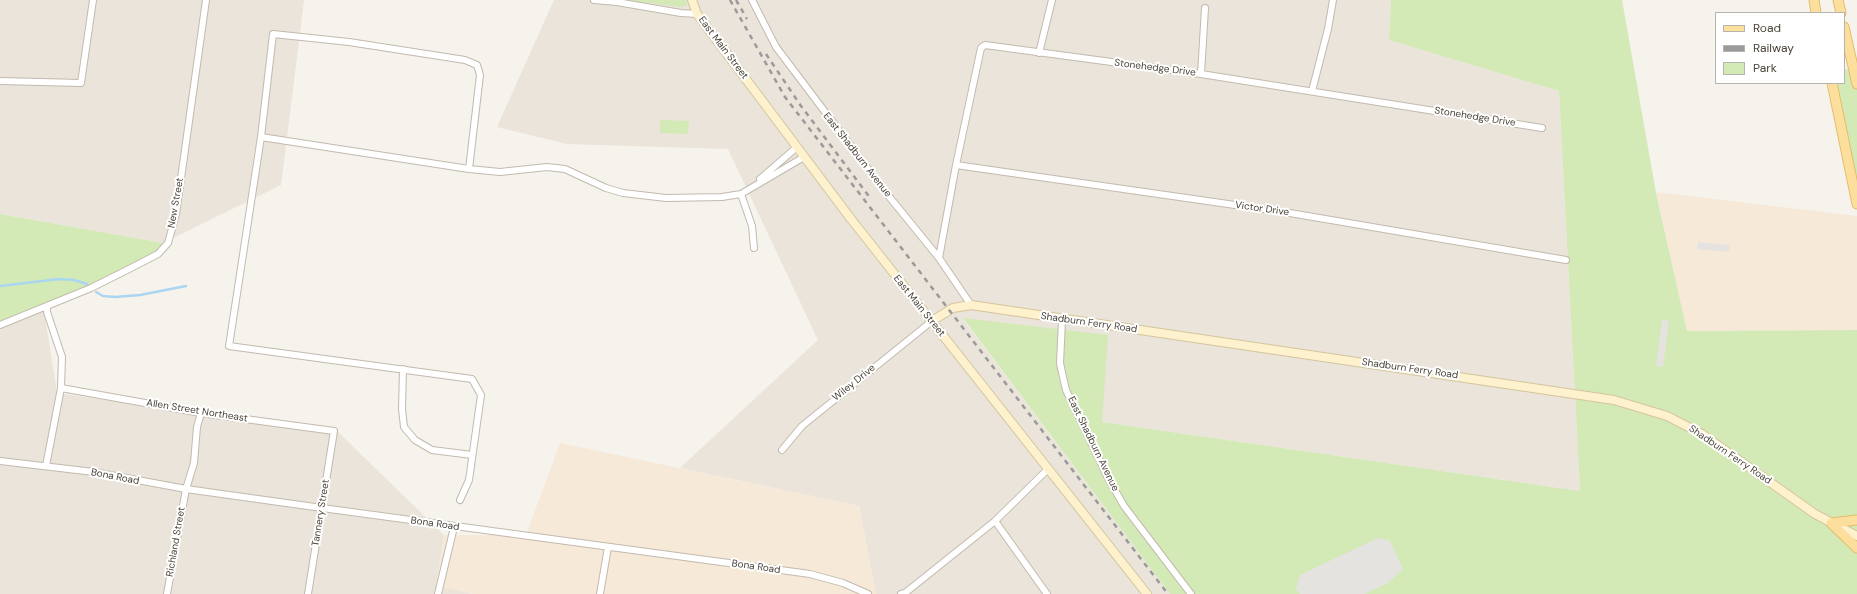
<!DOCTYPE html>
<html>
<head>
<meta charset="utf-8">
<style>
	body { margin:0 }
	#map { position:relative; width:1857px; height:594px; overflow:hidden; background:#f6f2ec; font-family:"DM Sans",sans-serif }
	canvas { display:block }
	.legend { position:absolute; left:1715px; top:12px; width:130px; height:72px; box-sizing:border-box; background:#fff; border:1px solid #b7b4b0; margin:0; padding:5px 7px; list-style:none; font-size:12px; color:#4a4339 }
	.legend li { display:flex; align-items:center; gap:8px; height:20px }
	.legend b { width:20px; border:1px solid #b7b4b0 }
</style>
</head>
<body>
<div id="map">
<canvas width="1857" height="594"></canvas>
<ul class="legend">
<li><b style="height:5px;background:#fddf9d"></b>Road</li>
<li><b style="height:5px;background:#9a9a9a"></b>Railway</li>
<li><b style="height:11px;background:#d3e9b6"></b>Park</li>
</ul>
</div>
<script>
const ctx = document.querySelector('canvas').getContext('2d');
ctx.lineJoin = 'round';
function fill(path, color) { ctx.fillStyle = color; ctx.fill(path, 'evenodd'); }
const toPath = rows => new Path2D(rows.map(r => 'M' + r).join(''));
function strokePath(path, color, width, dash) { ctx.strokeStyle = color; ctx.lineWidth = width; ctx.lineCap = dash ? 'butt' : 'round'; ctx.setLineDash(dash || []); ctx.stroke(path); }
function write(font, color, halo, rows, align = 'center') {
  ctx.font = font + ' "DM Sans",sans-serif'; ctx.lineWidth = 4; ctx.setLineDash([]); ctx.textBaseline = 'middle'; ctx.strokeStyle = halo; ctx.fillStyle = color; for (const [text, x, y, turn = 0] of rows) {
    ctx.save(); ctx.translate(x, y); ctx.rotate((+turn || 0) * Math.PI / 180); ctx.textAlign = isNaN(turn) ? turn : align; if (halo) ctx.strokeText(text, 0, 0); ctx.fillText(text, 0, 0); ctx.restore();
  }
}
fill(toPath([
	[0,0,304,0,281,185,163,243,0,214],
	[554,0,1391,0,1389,40,1559,91,1580,491,1102,422,963,319,1170,594,876,594,859,506,680,468,818,340,728,149,567,144,497,127],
	[44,310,57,393,338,432,444,535,436,585,473,594,0,594,0,326]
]), '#eae4da');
fill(toPath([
	[1656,192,1857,216,1857,330,1687,331],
	[560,443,859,506,876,594,473,594,436,586,444,535,526,535]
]), '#f6e9d8');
fill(toPath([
	[626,0,686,0,687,2,686,6,681,7],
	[1391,0,1622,0,1656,193,1687,331,1857,330,1857,594,1170,594,963,318,1108,335,1102,422,1580,491,1559,91,1389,40],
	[1844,69,1857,70,1857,201,1832,83,1844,83],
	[660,120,689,121,688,134,660,133],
	[0,214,163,243,150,260,0,326]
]), '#d3e9b6');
fill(toPath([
	[1698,242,1730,245,1729,252,1697,249],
	[1662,320,1669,321,1663,367,1656,366],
	[1378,538,1390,541,1403,569,1388,583,1365,594,1300,594,1296,588,1300,575]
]), '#e5e3e0');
strokePath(toPath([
	[0,286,59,279,74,280,87,284],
	[96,292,103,296,115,297,140,295,186,286]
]), '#aad6f1', 2.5);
const street = toPath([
	[594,0,617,2,681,13,697,14],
	[752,0,776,47,887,194,939,258,971,305],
	[1039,53,1052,0],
	[1201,74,1205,8],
	[0,81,81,83,93,0],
	[1312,91,1328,29,1333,0],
	[261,137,273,34,349,42,465,60,477,65,480,75,469,169],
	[956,165,1284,212,1566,260],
	[760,179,797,147],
	[741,194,752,226,754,248],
	[939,258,956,165,981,48,985,45,1201,74,1542,128],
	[1062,320,1060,363,1063,377,1066,390,1109,480,1124,506,1191,594],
	[0,325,91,288,131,268,158,254,168,243,176,214,206,0],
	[403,369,402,409,404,427,415,440,432,450,472,455],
	[61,388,201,413,334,431,308,594],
	[782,450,802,426,932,321],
	[0,461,94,472,186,489,322,508,810,574,843,583,868,594],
	[46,466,61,388,62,357,47,312,47,306],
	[460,500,469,480,481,395,472,379,229,346,261,137,469,169,500,172,547,167,565,169,606,188,623,193,666,198,722,197,741,194,804,157],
	[995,521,1047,594],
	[167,594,186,489,194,463,197,427,201,413],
	[438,594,454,527],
	[600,594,608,547],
	[901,594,905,593,995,521,1048,469]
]);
const secondary = toPath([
	[692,0,697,14,851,219,1147,594],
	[932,321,953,308,971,305,1614,400,1667,416,1702,434,1815,514,1857,536]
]);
const primary = toPath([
	[1814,0,1816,13],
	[1838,0,1841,13],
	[1844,27,1857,84],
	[1832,83,1857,204],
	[1831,523,1857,548],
	[1831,523,1857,520]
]);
strokePath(street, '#c2baae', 8);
strokePath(secondary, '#d5c59c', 10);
strokePath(primary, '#e4bc6c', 11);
strokePath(street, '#fff', 6);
strokePath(secondary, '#fef1ce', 8);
strokePath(primary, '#fddf9d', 9);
strokePath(toPath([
	[730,0,785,97,1168,594],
	[736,0,747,19],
	[766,54,801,106,871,199]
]), '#9a9a9a', 2.5, [5, 5]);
write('10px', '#4a4339', '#fff', [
	["East Main Street",723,48,53],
	["Stonehedge Drive",1155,68,7],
	["Stonehedge Drive",1475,117,9],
	["East Shadburn Avenue",857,155,52],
	["New Street",176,203,-80],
	["Victor Drive",1262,209,8],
	["East Main Street",919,306,51],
	["Shadburn Ferry Road",1089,323,8],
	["Shadburn Ferry Road",1410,369,8],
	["Wiley Drive",854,383,-39],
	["Allen Street Northeast",197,411,9],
	["East Shadburn Avenue",1093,444,64],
	["Shadburn Ferry Road",1730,455,34],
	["Bona Road",115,477,11],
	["Tannery Street",321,513,-81],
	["Bona Road",435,524,8],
	["Richland Street",176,542,-80],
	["Bona Road",756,567,8]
]);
</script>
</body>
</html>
